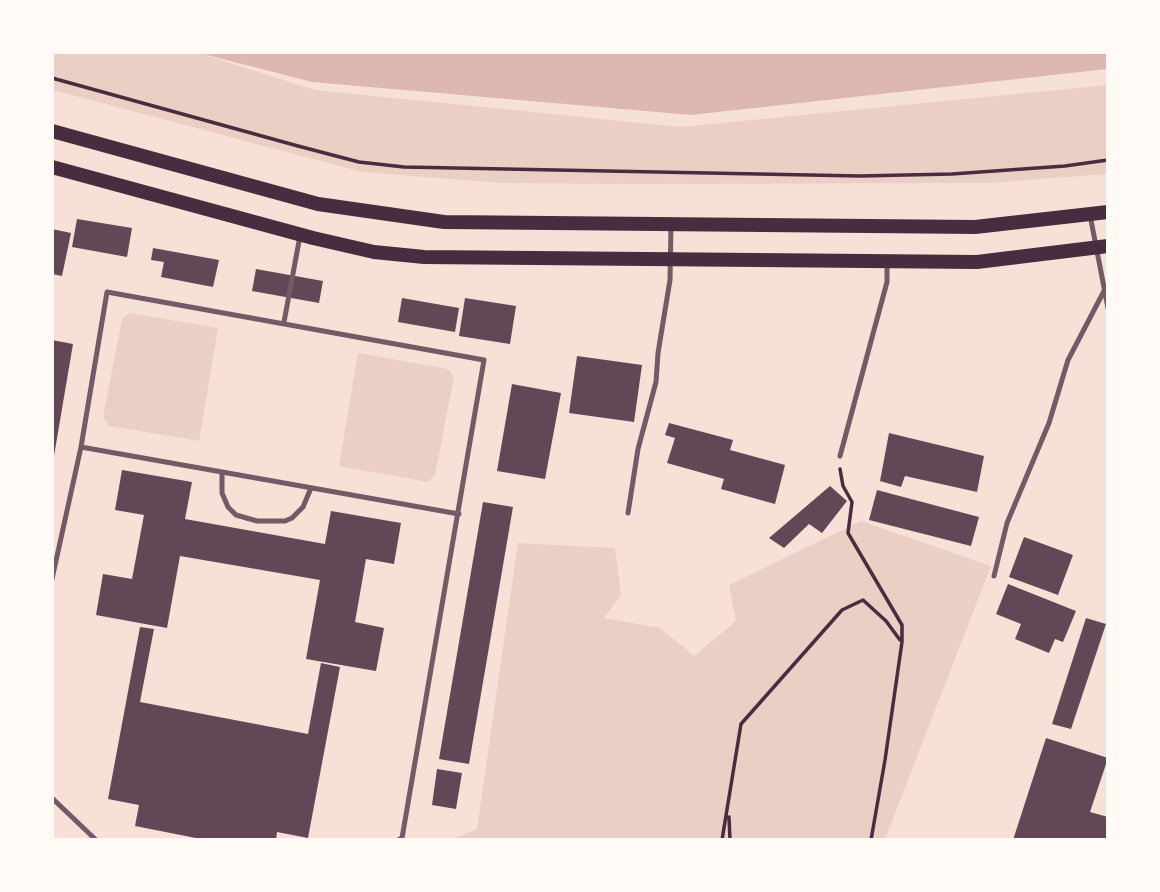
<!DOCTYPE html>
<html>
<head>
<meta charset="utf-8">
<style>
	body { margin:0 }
	#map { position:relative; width:1160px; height:892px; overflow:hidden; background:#f7e1d7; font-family:Barlow,sans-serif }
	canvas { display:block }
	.frame { position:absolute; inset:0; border:54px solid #fffaf5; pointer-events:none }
</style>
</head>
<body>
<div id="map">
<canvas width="1160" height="892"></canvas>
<div class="frame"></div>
</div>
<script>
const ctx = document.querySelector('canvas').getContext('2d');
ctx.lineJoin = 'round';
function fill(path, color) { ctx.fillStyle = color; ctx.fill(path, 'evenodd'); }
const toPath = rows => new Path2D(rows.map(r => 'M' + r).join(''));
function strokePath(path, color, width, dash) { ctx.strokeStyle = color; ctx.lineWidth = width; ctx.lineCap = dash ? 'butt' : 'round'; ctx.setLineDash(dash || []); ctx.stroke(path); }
fill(toPath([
	[52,53,199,53,315,90,681,127,1107,85,1107,174,989,183,635,184,500,183,362,172,53,90],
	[129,313,218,328,199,441,109,426,103,417,122,319],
	[358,353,448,369,454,377,435,475,428,482,339,466],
	[861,521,991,566,885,839,450,840,477,829,518,543,615,548,621,595,604,618,660,628,694,656,736,621,729,585]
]), '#ebcfc5');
fill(toPath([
	[1107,52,1107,69,691,115,312,82,199,53]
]), '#dcb8b0');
fill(toPath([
	[77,219,132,228,127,257,72,247],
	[52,229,71,233,62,276,52,274],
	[153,248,219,260,213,287,161,277,164,262,151,260],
	[256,269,323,281,319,303,252,291],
	[402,298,459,308,455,332,398,322],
	[465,298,516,306,510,344,459,336],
	[52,340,73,344,54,456,52,456],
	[577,356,642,365,634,422,569,413],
	[512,384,561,393,545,479,497,471],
	[669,423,733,440,730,450,785,465,775,504,721,489,724,479,667,463,675,438,665,435],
	[889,433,984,456,977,492,905,476,901,487,880,481],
	[122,470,192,482,185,519,325,544,331,511,401,523,394,564,366,559,355,622,384,628,376,671,306,659,320,580,180,556,167,628,96,615,103,574,132,579,144,515,115,510],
	[830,486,847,501,822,533,809,524,784,548,769,538],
	[877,490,979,517,971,546,869,520],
	[483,502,513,507,469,764,439,759],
	[1024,537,1073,555,1058,595,1009,577],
	[1008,584,1076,611,1063,642,1055,639,1049,653,1015,639,1021,624,996,614],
	[1086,618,1106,624,1071,729,1052,724],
	[140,627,154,629,140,702,308,734,321,663,340,667,308,838,277,832,276,840,206,840,135,826,139,805,108,799],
	[1046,738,1108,758,1090,812,1108,817,1108,840,1013,840],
	[437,769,462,773,456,809,432,805]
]), '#644757');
strokePath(toPath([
	[52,78,298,146,359,162,404,167,860,176,952,174,1065,166,1108,160],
	[840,469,843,486,852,502,848,533,902,625,902,642,885,760,871,840],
	[729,817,730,840],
	[722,840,741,724,842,610,863,600,886,621,900,640]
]), '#4a2c40', 3.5);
strokePath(toPath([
	[1090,215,1108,308],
	[284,322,300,236],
	[81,447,459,514],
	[840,456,887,282,887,263],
	[222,472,222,493,228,507,236,515,257,521,285,521,292,518,303,507,311,488],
	[628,513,638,449,656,382,658,353,670,280,671,226],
	[994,576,1007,523,1049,423,1068,360,1104,291],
	[52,579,81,447,107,292,484,360,402,838,398,840],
	[52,798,96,840]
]), '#755966', 5);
strokePath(toPath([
	[52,131,318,204,444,222,975,227,1108,212],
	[52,167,313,238,374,252,424,257,977,262,1108,246]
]), '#4a2c40', 14);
</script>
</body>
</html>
